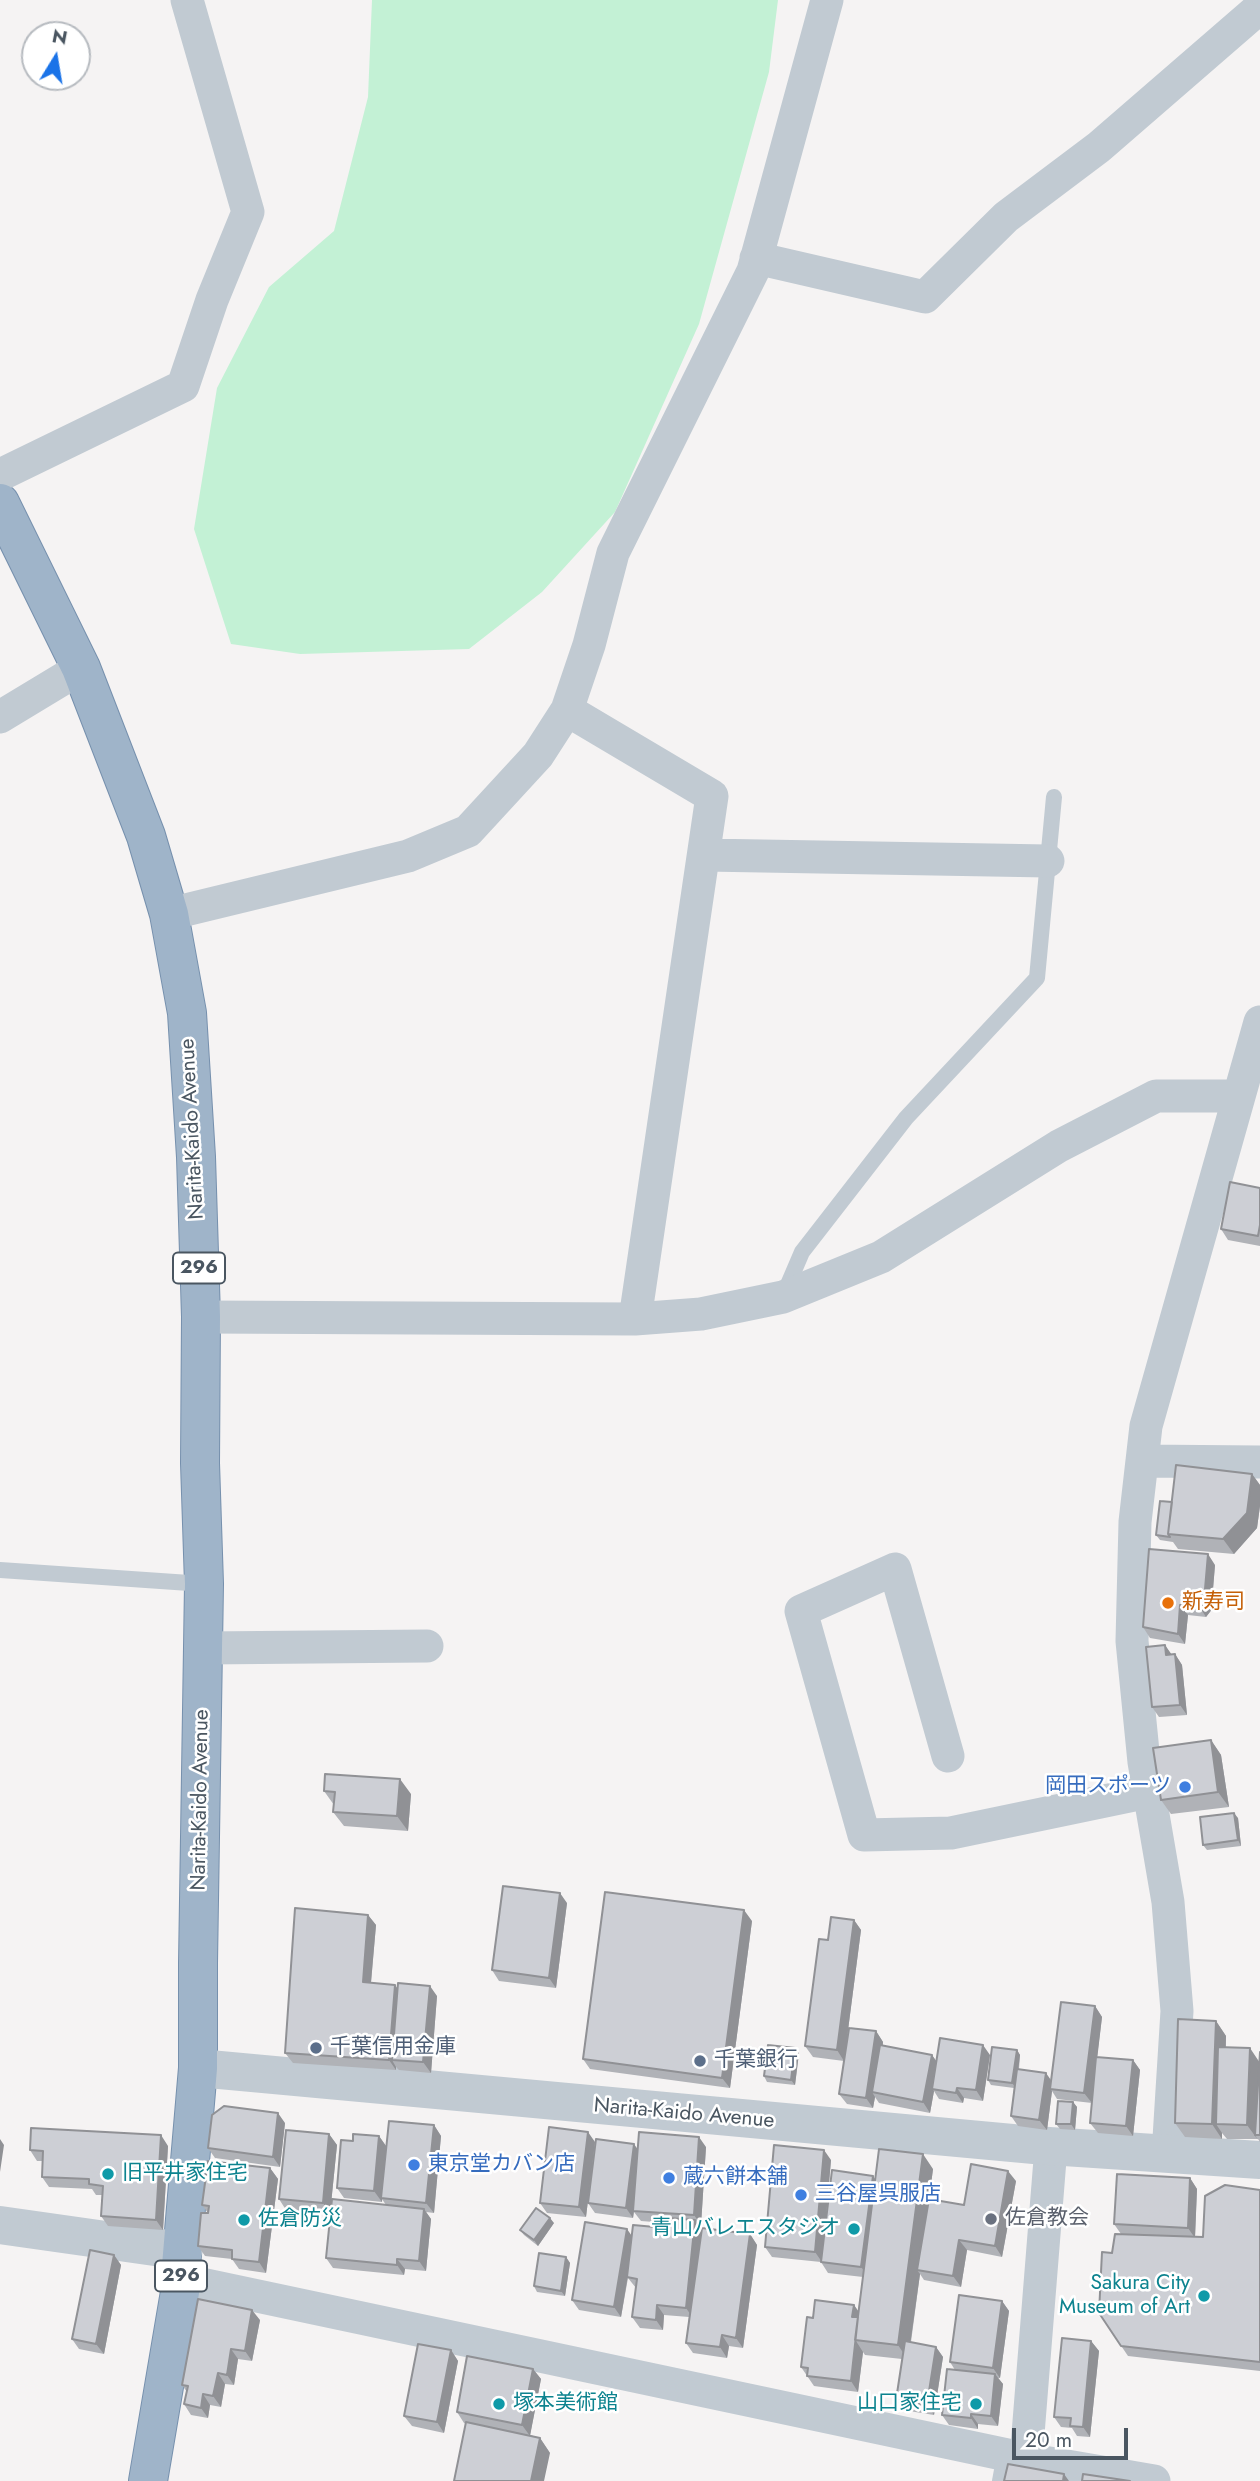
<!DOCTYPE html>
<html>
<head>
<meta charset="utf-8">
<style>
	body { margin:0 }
	#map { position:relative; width:1260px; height:2481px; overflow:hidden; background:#f5f3f3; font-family:Jost,sans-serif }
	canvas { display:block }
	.north { position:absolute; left:21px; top:21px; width:70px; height:70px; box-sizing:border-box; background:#fff; border:2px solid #b7bbc0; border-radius:50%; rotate:11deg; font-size:19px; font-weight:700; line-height:28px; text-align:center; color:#4a5661 }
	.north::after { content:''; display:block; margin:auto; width:24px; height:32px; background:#1a73e8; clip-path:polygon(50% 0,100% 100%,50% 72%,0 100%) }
	.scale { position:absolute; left:1012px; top:2428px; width:116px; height:32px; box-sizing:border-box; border:4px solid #4a5661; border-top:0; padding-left:9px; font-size:21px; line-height:24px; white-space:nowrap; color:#4a5661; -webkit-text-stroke:5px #fff; paint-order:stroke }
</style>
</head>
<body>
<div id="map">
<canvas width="1260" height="2481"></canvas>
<div class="north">N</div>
<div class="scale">20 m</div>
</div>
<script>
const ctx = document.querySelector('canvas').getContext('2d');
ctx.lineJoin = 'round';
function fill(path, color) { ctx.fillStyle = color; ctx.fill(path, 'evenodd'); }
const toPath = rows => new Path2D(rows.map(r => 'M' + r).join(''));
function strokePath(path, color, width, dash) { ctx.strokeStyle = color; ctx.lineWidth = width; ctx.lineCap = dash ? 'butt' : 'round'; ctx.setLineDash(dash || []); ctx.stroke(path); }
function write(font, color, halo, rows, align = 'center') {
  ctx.font = font + ' Jost,"Noto Sans JP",sans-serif'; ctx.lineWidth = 5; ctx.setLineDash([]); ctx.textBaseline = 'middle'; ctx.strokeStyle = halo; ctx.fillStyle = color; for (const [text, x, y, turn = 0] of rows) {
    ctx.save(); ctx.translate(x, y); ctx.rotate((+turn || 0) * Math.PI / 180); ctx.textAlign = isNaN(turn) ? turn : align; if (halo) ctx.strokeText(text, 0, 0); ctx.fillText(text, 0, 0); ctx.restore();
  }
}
fill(toPath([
	[372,0,778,0,769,72,699,324,615,512,542,592,469,649,300,654,231,644,194,529,217,388,269,287,334,231,368,97]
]), '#c3f1d5');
const trunk = toPath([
	[0,503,81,668,146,836,169,914,187,1013,196,1157,201,1317,200,1463,204,1584,198,1963,198,2068,181,2266,182,2280,148,2481]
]);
strokePath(trunk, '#7690ad', 40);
strokePath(toPath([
	[784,1294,802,1252,906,1118,1037,978,1054,797],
	[0,1570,204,1584],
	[1000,2481,1005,2454]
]), '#c1cad2', 16);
strokePath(toPath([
	[756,258,925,297,1006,217,1099,147,1256,11,1260,13],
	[0,475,183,386,212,300,248,212,187,0],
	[567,710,712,796,635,1319],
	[0,717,81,668],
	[705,855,1048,861],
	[169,914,408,856,468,831,538,755,567,710,589,645,613,553,753,271,827,0],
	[201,1317,635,1319,701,1314,783,1297,881,1257,1059,1146,1156,1096,1238,1096],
	[1142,1461,1260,1462],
	[204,1648,427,1646],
	[948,1756,895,1569,801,1611,864,1835,951,1833,1148,1792],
	[1168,2154,1177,2011,1168,1902,1144,1762,1132,1641,1135,1522,1146,1426,1260,1022],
	[182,2280,1026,2459,1154,2481],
	[1026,2459,1051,2147]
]), '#c1cad2', 33);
strokePath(toPath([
	[198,2068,1034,2145,1260,2160],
	[0,2225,183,2251]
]), '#c1cad2', 38);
strokePath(trunk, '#9fb4c9', 38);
fill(toPath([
	[1260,1188,1260,1246,1228,1240,1221,1229],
	[1252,1474,1260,1485,1260,1506,1257,1528,1234,1554,1178,1549,1173,1542,1160,1540,1156,1535,1172,1502],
	[1215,1565,1213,1589,1220,1599,1206,1617,1188,1615,1185,1644,1150,1638,1143,1627],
	[1165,1645,1171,1655,1175,1654,1182,1665,1187,1715,1159,1717,1152,1707],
	[1211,1740,1221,1755,1229,1807,1171,1814,1161,1800],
	[324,1791,411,1794,408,1831,344,1826,333,1812,334,1805],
	[1238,1818,1241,1846,1207,1850,1203,1845],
	[567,1903,556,1988,499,1981,492,1970],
	[368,1915,376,1925,371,1983,395,1985,398,1989,437,1996,431,2073,399,2070,396,2067,396,2070,293,2063,285,2053],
	[854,1920,861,1930,844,2061,813,2057,805,2046,828,1940],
	[752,1921,730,2088,590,2069,583,2059],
	[1095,2006,1102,2017,1097,2057,1133,2060,1140,2070,1133,2136,1098,2133,1090,2123,1092,2103,1057,2099,1052,2091,1047,2130,1018,2126,1011,2116,1014,2088,991,2085,988,2080,1017,2050,1020,2055,1019,2069,1051,2081],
	[1216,2021,1226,2036,1226,2047,1259,2062,1260,2052,1260,2142,1258,2139,1227,2139,1222,2133,1222,2139,1185,2137,1175,2123],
	[876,2031,883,2042,883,2046,932,2055,936,2061,990,2055,983,2101,964,2098,963,2103,939,2099,934,2091,930,2113,879,2103,875,2097,873,2108,847,2104,839,2094],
	[799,2053,795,2085,767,2082,764,2076],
	[1073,2102,1077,2107,1075,2130,1060,2129,1056,2124],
	[285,2123,280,2167,215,2158,208,2148],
	[434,2125,441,2136,434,2213,426,2212,431,2219,426,2271,405,2269,404,2275,333,2268,326,2258,386,2205,382,2199,382,2202,344,2198,337,2188,353,2141,379,2136,386,2146],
	[329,2134,337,2145,330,2214,286,2210,279,2199],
	[595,2142,586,2217,547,2213,540,2203],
	[168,2146,163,2230,108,2226,101,2216,102,2195,96,2195,92,2189,49,2187,42,2177,43,2161,37,2161,30,2150],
	[706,2147,701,2225,698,2225,701,2229,750,2234,757,2245,743,2348,729,2346,727,2358,693,2353,686,2343,689,2317,664,2315,663,2330,640,2328,632,2317,636,2288,628,2278,621,2317,579,2310,572,2300,632,2236,666,2228,667,2223,641,2221,634,2212,633,2218,595,2213,588,2203,638,2150],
	[831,2160,827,2209,875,2179,933,2169,929,2199,964,2205,1016,2181,1002,2257,967,2250,961,2287,924,2280,920,2274,911,2342,936,2347,943,2357,934,2415,903,2410,896,2400,902,2359,865,2355,863,2352,858,2392,814,2386,801,2367,813,2318,854,2305,858,2311,863,2277,828,2273,821,2262,772,2257,765,2247],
	[270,2168,278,2179,266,2273,239,2269,232,2259,205,2256,198,2246,208,2213,202,2205],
	[1190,2178,1197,2189,1195,2236,1203,2237,1260,2190,1260,2371,1128,2356,1099,2313,1112,2253,1121,2234,1114,2224],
	[554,2223,538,2246,524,2235,520,2230],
	[114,2255,121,2265,104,2354,79,2349,72,2339],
	[566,2257,570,2263,565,2296,537,2292,534,2286],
	[1002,2301,1009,2311,1000,2378,998,2378,1003,2384,998,2426,978,2424,978,2429,949,2425,942,2415,955,2370,950,2362],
	[260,2320,252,2361,238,2359,234,2385,225,2384,221,2407,210,2405,208,2418,191,2415,184,2404,187,2392,182,2385],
	[1091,2341,1099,2351,1090,2437,1077,2436,1072,2428,1061,2427,1054,2417],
	[451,2350,458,2361,444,2433,412,2426,404,2416],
	[533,2369,541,2379,530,2435,540,2438,550,2453,464,2423,457,2412]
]), '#b0b2b7');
fill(toPath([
	[1252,1474,1260,1485,1260,1506,1257,1528,1234,1554,1223,1539],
	[1208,1554,1215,1565,1213,1589,1220,1599,1206,1617,1199,1606,1205,1589],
	[1180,1605,1188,1615,1185,1644,1178,1634],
	[1165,1645,1172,1655,1166,1655],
	[1175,1654,1182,1665,1187,1715,1180,1705],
	[1211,1740,1221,1755,1229,1807,1218,1792],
	[400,1779,411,1794,408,1831,397,1816],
	[1234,1813,1238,1818,1241,1846,1238,1840],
	[560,1893,567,1903,556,1988,549,1978],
	[744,1910,752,1921,730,2088,722,2078],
	[368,1915,376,1925,370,1993,363,1982],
	[854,1920,861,1930,844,2061,837,2050],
	[395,1985,402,1996,392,2060,396,2067,396,2070,389,2060],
	[430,1986,437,1996,431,2073,423,2062],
	[1095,2006,1102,2017,1092,2103,1084,2093],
	[1216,2021,1226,2036,1223,2124,1216,2124,1222,2133,1222,2139,1212,2124],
	[876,2031,883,2042,876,2093,872,2092,875,2097,873,2108,866,2098],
	[983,2045,990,2055,983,2101,976,2090],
	[795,2048,799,2053,795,2085,791,2080],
	[1250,2048,1260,2063,1255,2135,1258,2140,1247,2125],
	[1017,2050,1020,2055,1016,2088,1012,2083],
	[932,2055,939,2065,932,2089,934,2091,930,2113,923,2102],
	[1133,2060,1140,2070,1133,2136,1126,2126],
	[1046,2073,1053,2083,1050,2089,1052,2091,1047,2130,1039,2120],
	[957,2088,964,2098,963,2103,956,2093],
	[1073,2102,1077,2107,1075,2130,1071,2124],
	[278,2113,285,2123,280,2167,273,2157],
	[434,2125,441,2136,434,2213,426,2203],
	[588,2132,595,2142,586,2217,579,2207],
	[329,2134,337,2145,330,2214,323,2203],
	[161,2135,168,2146,163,2230,156,2220],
	[379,2136,386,2146,382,2202,374,2191],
	[699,2137,706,2147,701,2225,694,2215],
	[0,2139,4,2145,0,2172],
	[634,2144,641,2154,633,2218,626,2208],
	[824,2150,831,2160,822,2262,815,2252],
	[923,2154,933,2169,920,2271,917,2270,920,2274,908,2360,898,2345],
	[270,2168,278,2179,266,2273,259,2262],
	[1008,2171,1016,2181,1002,2257,995,2246],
	[873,2176,880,2186,869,2277,861,2267],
	[1190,2178,1197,2189,1195,2238,1188,2228],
	[424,2209,431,2219,426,2271,419,2261],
	[550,2218,554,2223,538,2246,534,2240],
	[695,2220,702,2231,693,2318,686,2308],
	[627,2229,634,2239,621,2317,614,2307],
	[750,2234,757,2245,743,2348,736,2338],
	[959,2240,967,2250,961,2287,953,2276],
	[114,2255,121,2265,104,2354,96,2344],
	[566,2257,570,2263,565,2296,561,2291],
	[397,2259,405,2269,404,2275,397,2265],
	[1002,2301,1009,2311,1000,2378,993,2368],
	[657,2305,664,2315,663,2330,656,2320],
	[854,2305,861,2315,856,2340,852,2317],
	[252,2310,260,2320,252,2361,245,2351],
	[722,2335,729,2346,727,2358,720,2347],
	[856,2341,863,2352,858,2392,851,2381],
	[1091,2341,1099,2351,1090,2437,1083,2427],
	[936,2347,943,2357,934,2415,927,2404],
	[231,2349,238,2359,234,2385,227,2375],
	[451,2350,458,2361,444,2433,437,2422],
	[533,2369,541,2379,530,2436,522,2425],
	[218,2373,225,2384,221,2407,213,2396],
	[995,2374,1003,2384,998,2426,991,2416],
	[203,2394,210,2405,208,2418,201,2408],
	[971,2414,978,2424,978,2429,971,2418],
	[540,2438,550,2453,544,2481,531,2481],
	[1064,2474,1069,2481,1063,2481]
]), '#909195');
const building = toPath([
	[1230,1182,1260,1188,1260,1225,1258,1236,1221,1229,1230,1182],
	[1176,1465,1252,1474,1247,1513,1223,1539,1168,1534,1176,1465],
	[1160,1501,1172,1502,1168,1534,1170,1537,1156,1535,1160,1501],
	[1149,1549,1208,1554,1205,1589,1213,1589,1199,1606,1180,1605,1178,1634,1143,1627,1149,1549],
	[1165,1645,1166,1655,1175,1654,1180,1705,1152,1707,1146,1647,1165,1645],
	[1211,1740,1218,1792,1161,1800,1153,1748,1211,1740],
	[325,1774,400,1779,397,1816,333,1812,335,1792,324,1791,325,1774],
	[1234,1813,1238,1840,1203,1845,1200,1817,1234,1813],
	[503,1886,560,1893,549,1978,492,1970,503,1886],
	[605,1892,744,1910,722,2078,583,2059,605,1892],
	[295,1908,368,1915,363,1982,395,1985,389,2060,285,2053,295,1908],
	[831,1917,854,1920,837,2050,805,2046,819,1939,828,1940,831,1917],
	[398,1983,430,1986,423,2062,392,2060,398,1983],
	[1061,2002,1095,2006,1084,2093,1050,2089,1061,2002],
	[1178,2019,1216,2021,1212,2124,1175,2123,1178,2019],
	[849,2028,876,2031,866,2098,839,2094,849,2028],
	[940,2038,983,2045,976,2090,957,2088,956,2093,932,2089,940,2038],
	[768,2045,795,2048,791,2080,764,2076,768,2045],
	[880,2045,932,2055,923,2102,872,2092,880,2045],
	[992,2047,1017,2050,1012,2083,988,2080,992,2047],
	[1218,2047,1250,2048,1247,2125,1216,2124,1218,2047],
	[1260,2052,1260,2135,1255,2135,1260,2052],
	[1096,2057,1133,2060,1126,2126,1090,2123,1096,2057],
	[1017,2069,1046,2073,1039,2120,1011,2116,1017,2069],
	[1058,2101,1073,2102,1071,2124,1056,2124,1058,2101],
	[224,2106,278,2113,273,2157,208,2148,212,2115,224,2106],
	[389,2121,434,2125,426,2203,381,2198,389,2121],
	[549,2127,588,2132,579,2207,540,2203,549,2127],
	[31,2128,161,2135,156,2220,101,2216,103,2186,89,2184,89,2179,42,2177,43,2151,30,2150,31,2128],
	[286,2130,329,2134,323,2203,279,2199,286,2130],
	[639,2132,699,2137,694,2215,633,2211,639,2132],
	[353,2134,379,2136,374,2191,337,2188,341,2140,353,2141,353,2134],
	[596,2139,634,2144,626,2208,588,2203,596,2139],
	[774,2145,824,2150,815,2252,765,2247,774,2145],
	[879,2149,923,2154,898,2345,855,2340,879,2149],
	[208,2161,270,2168,259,2262,232,2259,232,2250,198,2246,201,2213,208,2213,209,2206,202,2205,208,2161],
	[971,2164,1008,2171,995,2246,959,2240,953,2276,917,2270,929,2199,964,2205,971,2164],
	[832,2170,873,2176,861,2267,821,2262,832,2170],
	[1117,2174,1190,2178,1188,2228,1114,2224,1117,2174],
	[1225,2185,1260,2190,1260,2362,1121,2346,1099,2313,1102,2252,1112,2253,1115,2234,1203,2237,1205,2196,1225,2185],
	[332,2199,424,2209,419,2261,397,2259,397,2265,326,2258,332,2199],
	[536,2208,550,2218,534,2240,520,2230,536,2208],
	[668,2218,695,2220,686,2308,657,2305,656,2320,632,2317,637,2279,627,2277,633,2225,666,2228,668,2218],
	[585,2222,627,2229,614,2307,572,2300,585,2222],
	[702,2228,750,2234,736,2338,722,2335,720,2347,686,2343,702,2228],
	[90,2250,114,2255,96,2344,72,2339,90,2250],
	[539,2253,566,2257,561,2291,534,2286,539,2253],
	[959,2295,1002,2301,993,2368,950,2362,959,2295],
	[198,2299,252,2310,245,2351,231,2349,227,2375,218,2373,213,2396,203,2394,201,2408,184,2404,188,2386,182,2385,198,2299],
	[815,2300,854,2305,852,2317,858,2317,851,2381,807,2376,808,2368,801,2367,807,2317,813,2318,815,2300],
	[1062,2338,1091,2341,1083,2427,1070,2426,1071,2418,1054,2417,1062,2338],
	[905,2341,936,2347,927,2404,896,2400,905,2341],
	[418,2344,451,2350,437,2422,404,2416,418,2344],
	[467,2356,533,2369,522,2425,457,2412,467,2356],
	[947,2369,995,2374,991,2416,971,2414,971,2418,942,2415,947,2369],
	[466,2422,540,2438,531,2481,454,2481,466,2422],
	[1008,2464,1064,2474,1063,2481,1004,2481,1008,2464],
	[1083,2474,1130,2481,1082,2481,1083,2474]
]);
fill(building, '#cdcfd5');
strokePath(building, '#909195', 2);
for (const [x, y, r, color] of [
	[1168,1603,7,"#e8710a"],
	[1185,1787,7,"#3f7fe0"],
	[316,2048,7,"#5c6f8a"],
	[700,2061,7,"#5c6f8a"],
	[414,2165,7,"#3f7fe0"],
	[108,2174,7,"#0f9aa8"],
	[669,2178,7,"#3f7fe0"],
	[801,2195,7,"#3f7fe0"],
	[991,2219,7,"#6b7280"],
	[244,2220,7,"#0f9aa8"],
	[854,2229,7,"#0f9aa8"],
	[1204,2296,7,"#0f9aa8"],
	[499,2404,7,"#0f9aa8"],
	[976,2404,7,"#0f9aa8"]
]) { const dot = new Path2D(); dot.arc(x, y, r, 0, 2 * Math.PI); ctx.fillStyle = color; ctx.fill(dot); strokePath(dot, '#fff', 2.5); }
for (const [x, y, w] of [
	[199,1268,52],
	[181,2276,52]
]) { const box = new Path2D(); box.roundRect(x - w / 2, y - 15.5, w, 31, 5); ctx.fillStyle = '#fff'; ctx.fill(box); strokePath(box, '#4a5661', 2); }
write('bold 19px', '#4a5661', null, [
	["296",199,1268],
	["296",181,2276]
]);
write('21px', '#4a5661', '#fff', [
	["Narita-Kaido Avenue",193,1129,-93],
	["Narita-Kaido Avenue",201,1800,-89],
	["Narita-Kaido Avenue",684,2114,5]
]);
write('21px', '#c56008', '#fff', [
	["新寿司",1182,1603]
], 'left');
write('21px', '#366cbe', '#fff', [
	["岡田スポーツ",1171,1787,"right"],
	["東京堂カバン店",428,2165],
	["蔵六餅本舗",683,2178],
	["三谷屋呉服店",815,2195]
], 'left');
write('21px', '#4e5e75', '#fff', [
	["千葉信用金庫",330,2048],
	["千葉銀行",714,2061]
], 'left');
write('21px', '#0d838f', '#fff', [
	["旧平井家住宅",122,2174],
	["佐倉防災",258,2220],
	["青山バレエスタジオ",840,2229,"right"],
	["Sakura City",1190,2284,"right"],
	["Museum of Art",1190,2308,"right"],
	["塚本美術館",513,2404],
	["山口家住宅",962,2404,"right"]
], 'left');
write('21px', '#5b616d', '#fff', [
	["佐倉教会",1005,2219]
], 'left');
</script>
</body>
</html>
